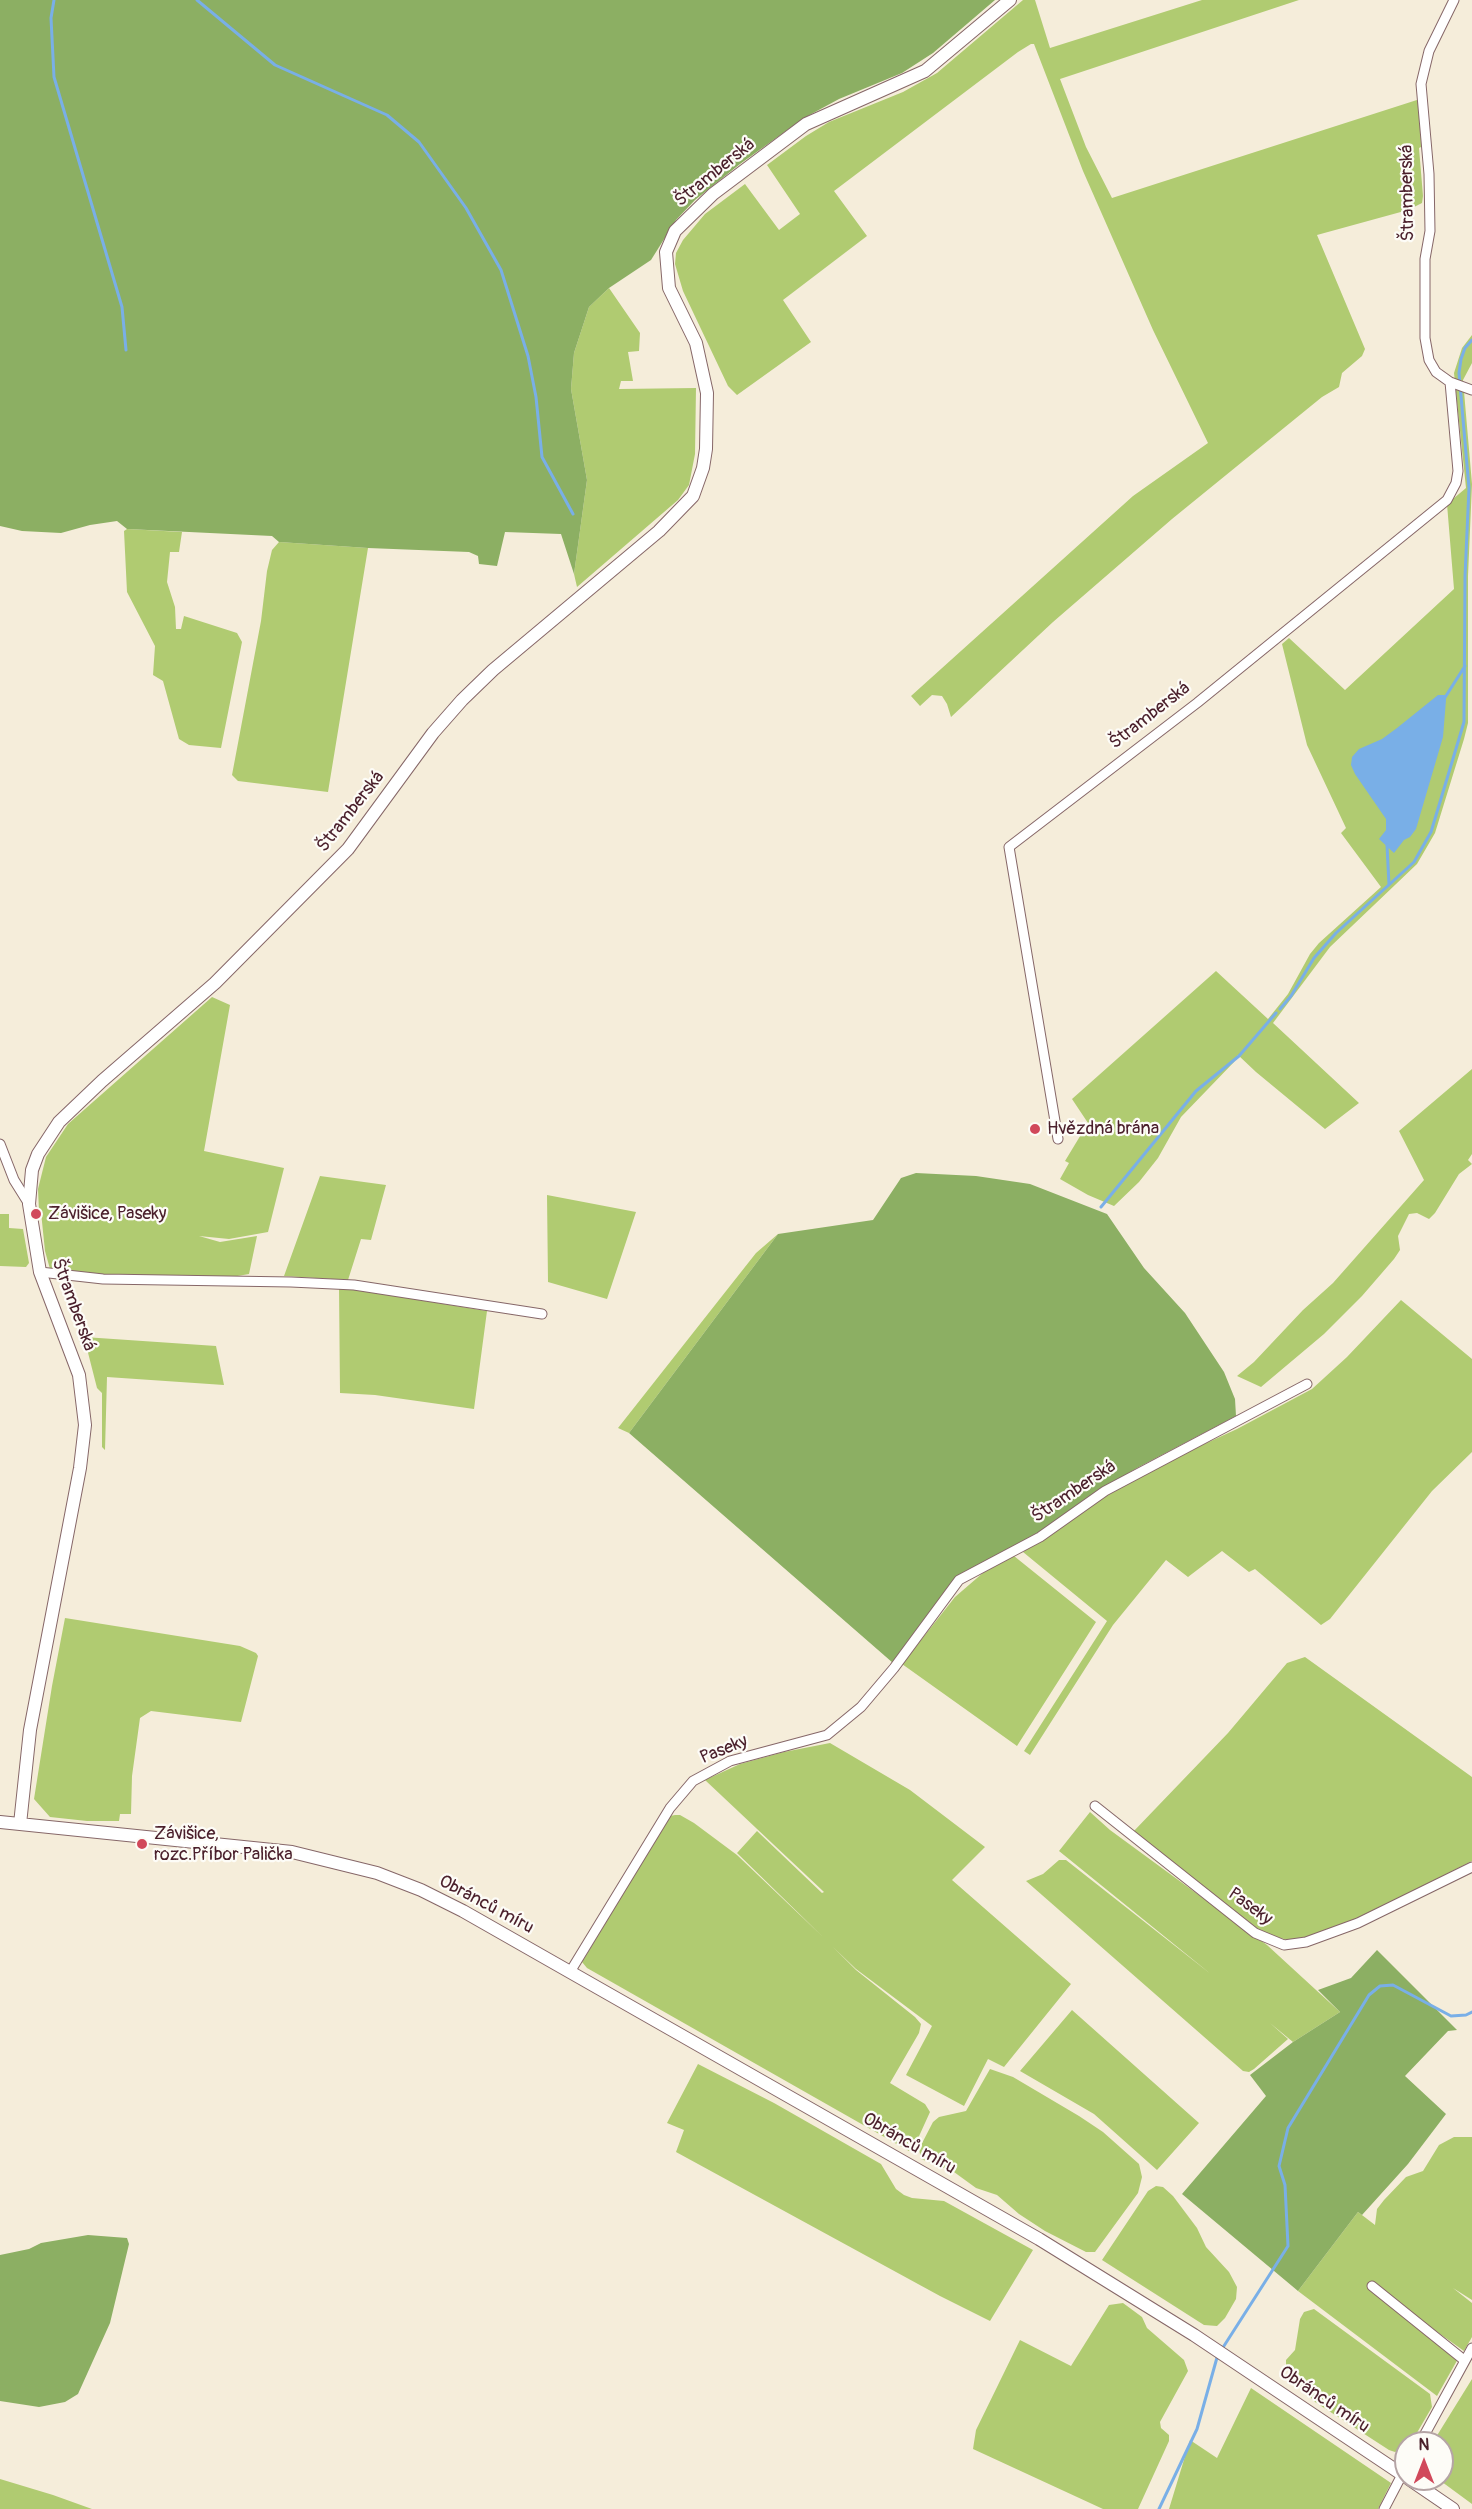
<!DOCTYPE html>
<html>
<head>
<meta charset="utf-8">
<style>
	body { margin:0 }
	#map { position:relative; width:1472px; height:2509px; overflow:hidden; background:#f5edda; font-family:Pangolin,sans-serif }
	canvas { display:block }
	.north { position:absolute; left:1394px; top:2431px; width:60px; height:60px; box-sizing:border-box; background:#fdfcf7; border:2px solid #b5a4a5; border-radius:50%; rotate:0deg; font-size:16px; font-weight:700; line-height:24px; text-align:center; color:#4a1f2b }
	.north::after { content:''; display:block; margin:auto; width:21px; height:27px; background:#d1495b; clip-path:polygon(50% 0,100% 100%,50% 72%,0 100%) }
</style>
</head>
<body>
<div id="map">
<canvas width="1472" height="2509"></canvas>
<div class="north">N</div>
</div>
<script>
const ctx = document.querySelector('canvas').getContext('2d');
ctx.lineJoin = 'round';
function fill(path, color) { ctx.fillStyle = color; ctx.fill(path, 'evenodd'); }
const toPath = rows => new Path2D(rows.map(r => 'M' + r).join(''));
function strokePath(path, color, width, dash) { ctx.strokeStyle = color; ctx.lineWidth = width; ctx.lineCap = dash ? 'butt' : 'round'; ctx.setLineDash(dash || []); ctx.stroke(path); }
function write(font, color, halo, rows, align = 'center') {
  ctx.font = font + ' Pangolin,sans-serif'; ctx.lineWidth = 4.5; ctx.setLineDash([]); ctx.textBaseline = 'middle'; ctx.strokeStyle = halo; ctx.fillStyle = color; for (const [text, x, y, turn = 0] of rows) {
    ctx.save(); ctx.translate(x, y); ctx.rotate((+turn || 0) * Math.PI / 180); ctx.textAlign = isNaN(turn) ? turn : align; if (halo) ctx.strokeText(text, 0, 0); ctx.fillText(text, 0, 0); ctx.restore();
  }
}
fill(toPath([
	[1023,0,1035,0,1050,48,1202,0,1299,0,1060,79,1086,147,1112,198,1420,99,1421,147,1419,148,1423,196,1422,203,1408,210,1317,235,1365,349,1362,356,1342,373,1339,387,1322,397,1172,519,1053,622,951,717,947,704,942,696,932,695,920,706,911,696,1133,496,1208,443,1153,330,1083,171,1034,44,1031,44,1018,52,834,191,867,236,783,300,811,342,737,395,728,386,683,291,675,264,676,253,683,240,705,214,745,184,779,230,800,214,767,165,806,136,829,122,903,92,937,73],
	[609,288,640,333,639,351,628,352,633,381,621,381,619,389,696,388,695,454,689,485,678,500,577,587,574,574,587,480,571,389,574,353,589,307],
	[1472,335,1472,363,1463,380,1472,484,1468,576,1468,723,1464,739,1435,833,1417,864,1330,947,1273,1023,1359,1103,1325,1129,1256,1072,1238,1055,1234,1062,1181,1117,1158,1158,1139,1182,1114,1206,1088,1195,1060,1179,1069,1163,1065,1161,1088,1123,1072,1099,1216,971,1268,1019,1288,994,1310,954,1319,943,1381,887,1341,833,1346,828,1307,745,1282,644,1289,638,1345,690,1454,589,1447,504,1466,488,1454,373,1462,348],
	[127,529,182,532,179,552,170,552,167,582,175,607,176,629,181,629,184,616,237,633,242,642,221,748,189,745,179,739,163,681,153,675,155,646,127,592,124,531],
	[279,542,368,548,328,792,238,781,232,775,261,621,267,571,272,550],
	[212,997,230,1005,204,1151,284,1168,268,1232,229,1239,199,1236,220,1242,257,1236,249,1274,232,1277,98,1275,50,1269,45,1251,41,1212,39,1211,38,1189,46,1157,68,1124],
	[1472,1069,1472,1154,1468,1160,1472,1164,1459,1174,1435,1213,1429,1219,1417,1213,1409,1214,1398,1236,1400,1250,1394,1259,1362,1296,1324,1334,1261,1387,1237,1376,1254,1362,1303,1310,1333,1283,1424,1180,1399,1131],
	[320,1176,386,1185,371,1240,361,1239,348,1280,284,1276],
	[547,1195,636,1212,607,1299,548,1282],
	[0,1214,9,1214,9,1228,23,1229,29,1263,26,1267,0,1266],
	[778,1234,629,1433,618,1428,756,1253],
	[339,1287,487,1311,474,1409,375,1395,340,1393],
	[1401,1300,1472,1359,1472,1452,1432,1491,1330,1619,1321,1625,1255,1569,1249,1572,1222,1551,1188,1577,1166,1560,1113,1625,1030,1755,1024,1751,1107,1621,1023,1552,1097,1501,1161,1464,1237,1429,1312,1389,1347,1357],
	[84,1337,216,1346,224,1385,107,1377,105,1450,102,1447,102,1393,97,1388],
	[1014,1556,1096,1622,1017,1746,902,1664,955,1597,984,1572],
	[65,1618,240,1646,256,1653,258,1656,241,1722,151,1711,140,1718,132,1776,131,1814,120,1814,119,1821,87,1821,50,1817,34,1799,52,1686],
	[1305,1657,1472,1777,1472,1861,1364,1916,1307,1938,1290,1940,1273,1937,1262,1932,1132,1833,1228,1733,1287,1663],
	[830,1743,910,1790,985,1847,952,1880,1071,1984,1004,2067,988,2059,964,2106,906,2075,932,2026,856,1969,833,1947,856,1970,915,2017,921,2024,919,2033,890,2083,925,2104,930,2112,915,2145,909,2151,587,1968,582,1962,670,1816,675,1815,680,1815,694,1823,737,1855,823,1937,737,1853,757,1831,822,1893,824,1892,705,1780,740,1764,784,1752],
	[1090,1812,1110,1830,1267,1945,1340,2012,1293,2042,1270,2023,1288,2039,1254,2069,1249,2072,1243,2071,1026,1881,1043,1874,1059,1860,1066,1860,1212,1975,1059,1851],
	[1072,2010,1199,2123,1157,2170,1094,2114,1020,2071],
	[698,2064,774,2103,881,2164,896,2189,904,2195,912,2198,944,2201,1033,2250,990,2321,940,2296,676,2152,684,2130,667,2123],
	[990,2069,1013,2077,1079,2116,1103,2132,1139,2164,1142,2177,1138,2193,1095,2252,1086,2252,1045,2231,1019,2214,997,2195,976,2188,954,2172,921,2159,919,2149,933,2122,939,2117,966,2111],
	[1454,2137,1472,2137,1472,2300,1453,2288,1472,2303,1472,2337,1464,2351,1426,2324,1459,2357,1437,2396,1298,2291,1358,2212,1375,2225,1377,2209,1384,2200,1406,2177,1423,2171,1439,2145],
	[1156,2186,1163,2187,1173,2196,1197,2228,1206,2247,1229,2272,1237,2287,1236,2299,1225,2318,1217,2326,1204,2325,1102,2260,1148,2191],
	[1123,2303,1142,2317,1147,2328,1184,2360,1188,2371,1160,2422,1161,2428,1169,2435,1169,2441,1138,2509,1103,2509,973,2449,976,2430,1020,2340,1071,2366,1109,2305],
	[1314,2309,1430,2394,1432,2407,1411,2443,1406,2443,1406,2448,1395,2452,1389,2450,1315,2402,1297,2384,1286,2366,1286,2360,1295,2350,1300,2319,1304,2312],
	[1472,2379,1472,2504,1438,2479,1442,2479,1442,2462,1447,2452,1442,2448,1442,2443,1433,2442],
	[1251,2388,1391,2483,1378,2509,1169,2509,1190,2440,1217,2458],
	[0,2479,53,2495,92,2509,0,2509]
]), '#b0cb71');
fill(toPath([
	[0,0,995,0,933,53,902,73,839,99,804,118,740,164,695,200,676,220,651,260,609,288,589,307,574,353,571,389,587,480,574,574,561,534,505,532,497,566,479,564,478,556,469,552,368,548,279,542,272,536,127,529,117,521,90,525,61,533,22,531,0,526],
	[916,1173,976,1176,1030,1184,1107,1214,1144,1268,1185,1313,1224,1372,1235,1399,1236,1416,1137,1468,1085,1499,1039,1533,957,1576,893,1663,629,1433,778,1234,873,1220,901,1178],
	[1377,1950,1457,2030,1448,2031,1405,2076,1446,2114,1408,2164,1362,2215,1358,2212,1298,2291,1182,2194,1266,2096,1250,2075,1293,2042,1340,2012,1318,1990,1351,1978],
	[88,2235,127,2238,129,2244,110,2323,78,2394,65,2402,39,2407,0,2401,0,2255,29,2249,41,2243]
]), '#8caf63');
fill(toPath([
	[1438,695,1445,695,1446,700,1443,737,1416,829,1410,837,1404,840,1394,853,1379,839,1386,830,1386,819,1355,774,1351,765,1352,757,1359,749,1382,739,1397,728]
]), '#79afe7');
strokePath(toPath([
	[54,0,51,18,54,77,122,307,126,350],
	[197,0,275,65,387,115,419,142,466,208,501,270,528,356,536,397,542,457,573,514],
	[1444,699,1465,666],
	[1387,845,1389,885],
	[1280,1009,1291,996,1314,958,1336,933,1414,862,1431,832,1464,722,1465,576,1469,488,1459,373,1461,359,1465,348,1472,340],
	[1101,1207,1196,1091,1239,1056,1276,1013],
	[1222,2349,1288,2246,1285,2185,1279,2166,1288,2128,1369,1995,1380,1986,1393,1985,1451,2016,1466,2015,1472,2012],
	[1159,2509,1197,2429,1218,2354]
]), '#79afe7', 3);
const street = toPath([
	[1454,0,1429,51,1421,84,1429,174,1430,231,1425,259,1425,338,1429,360,1436,372,1450,382,1472,390],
	[1058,1139,1009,847,1197,703,1447,500,1456,483,1458,471,1450,382],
	[0,1144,14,1180,29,1204],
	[40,1272,103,1279,291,1282,354,1285,542,1314],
	[1095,1806,1255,1933,1284,1945,1306,1942,1358,1923,1472,1867],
	[570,1972,670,1808,693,1781,730,1761,827,1735,861,1707,894,1668,959,1580,1040,1537,1105,1491,1307,1384],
	[1372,2286,1464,2360],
	[1420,2443,1472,2348],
	[1384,2509,1406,2467]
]);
const secondary = toPath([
	[0,1822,292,1852,377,1873,421,1890,463,1911,1039,2239,1194,2335,1406,2477],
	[20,1824,30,1730,80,1468,85,1425,79,1375,40,1272,29,1204,32,1170,38,1154,59,1122,102,1081,215,983,348,849,433,733,462,700,493,670,659,531,693,496,703,468,706,449,707,393,696,343,669,288,666,252,675,231,713,194,806,124,925,71,1010,0],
	[1409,2479,1453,2509]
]);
strokePath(street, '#866768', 11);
strokePath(secondary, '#866768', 14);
strokePath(street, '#fff', 9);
strokePath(secondary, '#fff', 12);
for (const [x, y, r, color] of [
	[1035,1129,6,"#d1495b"],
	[36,1214,6,"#d1495b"],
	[142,1844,6,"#d1495b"]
]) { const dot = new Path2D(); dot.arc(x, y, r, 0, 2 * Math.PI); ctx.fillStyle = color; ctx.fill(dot); strokePath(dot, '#fdfcf7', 2); }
write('18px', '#4a1f2b', '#fdfcf7', [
	["Štramberská",715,173,-39],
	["Štramberská",1408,193,-91],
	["Štramberská",1150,716,-38],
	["Štramberská",351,812,-52],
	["Štramberská",73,1305,70],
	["Štramberská",1074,1492,-34],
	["Paseky",724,1750,-22],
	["Obránců míru",486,1905,28],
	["Paseky",1250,1907,36],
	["Obránců míru",909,2144,30],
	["Obránců míru",1324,2400,34]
]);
write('18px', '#4a1f2b', '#fdfcf7', [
	["Hvězdná brána",1047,1129],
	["Závišice, Paseky",48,1214],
	["Závišice,",154,1834],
	["rozc.Příbor Palička",154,1855]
], 'left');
</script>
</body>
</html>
